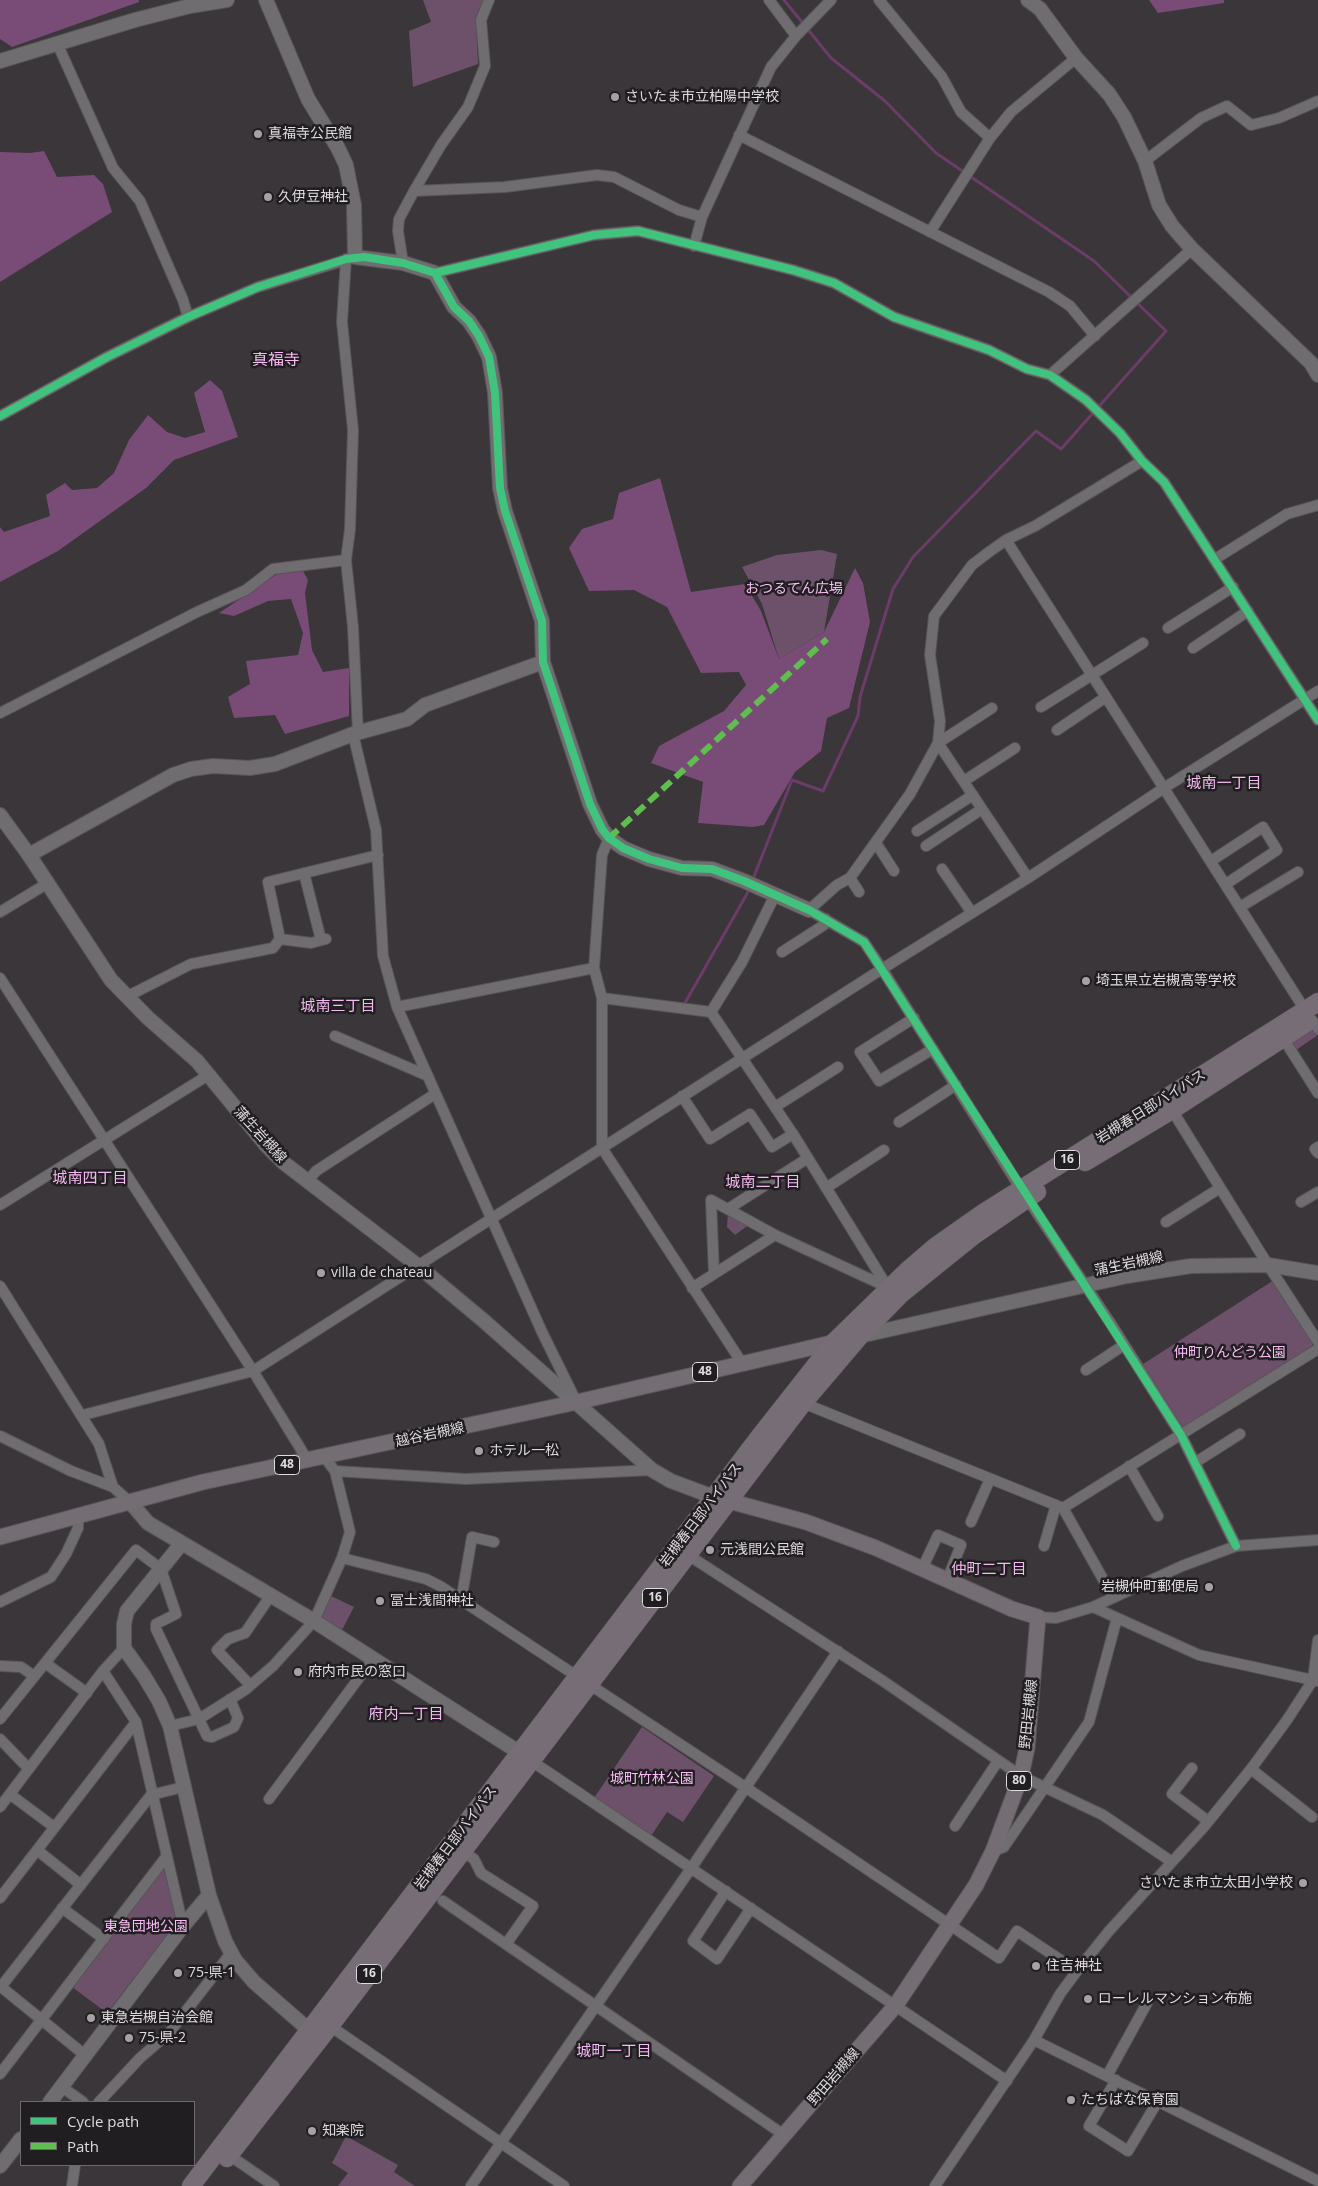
<!DOCTYPE html>
<html>
<head>
<meta charset="utf-8">
<style>
	body { margin:0 }
	#map { position:relative; width:1318px; height:2186px; overflow:hidden; background:#3b363a; font-family:"Open Sans",sans-serif }
	canvas { display:block }
	.legend { position:absolute; left:20px; top:2101px; width:175px; height:65px; box-sizing:border-box; background:#211e21; border:1px solid #6d6a6d; margin:0; padding:6px 9px; list-style:none; font-size:15px; color:#dfdbdf }
	.legend li { display:flex; align-items:center; gap:10px; height:25px }
	.legend b { width:25px; border:1px solid #6d6a6d }
</style>
</head>
<body>
<div id="map">
<canvas width="1318" height="2186"></canvas>
<ul class="legend">
<li><b style="height:6px;background:#40c37c"></b>Cycle path</li>
<li><b style="height:6px;background:#5fbe4e"></b>Path</li>
</ul>
</div>
<script>
const ctx = document.querySelector('canvas').getContext('2d');
ctx.lineJoin = 'round';
function fill(path, color) { ctx.fillStyle = color; ctx.fill(path, 'evenodd'); }
const toPath = rows => new Path2D(rows.map(r => 'M' + r).join(''));
function strokePath(path, color, width, dash) { ctx.strokeStyle = color; ctx.lineWidth = width; ctx.lineCap = dash ? 'butt' : 'round'; ctx.setLineDash(dash || []); ctx.stroke(path); }
function write(font, color, halo, rows, align = 'center') {
  ctx.font = font + ' "Open Sans","Noto Sans JP",sans-serif'; ctx.lineWidth = 5; ctx.setLineDash([]); ctx.textBaseline = 'middle'; ctx.strokeStyle = halo; ctx.fillStyle = color; for (const [text, x, y, turn = 0] of rows) {
    ctx.save(); ctx.translate(x, y); ctx.rotate((+turn || 0) * Math.PI / 180); ctx.textAlign = isNaN(turn) ? turn : align; if (halo) ctx.strokeText(text, 0, 0); ctx.fillText(text, 0, 0); ctx.restore();
  }
}
fill(toPath([
	[423,0,484,0,478,12,476,22,478,64,413,87,409,31,431,22],
	[821,550,837,554,824,632,779,659,762,604,742,567,777,555],
	[1313,1028,1318,1035,1296,1050,1291,1042],
	[728,1213,750,1224,735,1235,727,1227],
	[1274,1280,1313,1341,1312,1346,1184,1428,1180,1427,1140,1366],
	[329,1595,354,1607,342,1630,319,1616],
	[642,1727,714,1776,683,1822,667,1812,651,1836,594,1798],
	[162,1870,166,1871,177,1917,174,1927,107,2013,72,1987],
	[346,2136,398,2165,394,2172,415,2186,338,2186,348,2173,332,2163]
]), '#6d516b');
fill(toPath([
	[0,0,139,0,139,2,12,47,0,39],
	[1149,0,1224,0,1224,3,1158,13],
	[44,151,57,177,94,175,103,184,112,212,0,282,0,152,30,153],
	[210,380,222,391,238,437,174,460,146,488,58,551,0,582,0,527,4,532,50,516,46,495,65,483,72,490,97,488,114,473,129,440,148,415,167,432,185,438,205,432,194,393],
	[660,478,691,592,745,584,761,611,779,659,824,632,855,568,863,583,870,622,849,708,827,718,821,751,795,772,764,825,753,827,698,823,703,782,651,763,659,746,724,711,746,685,739,672,701,673,667,607,634,590,589,591,569,548,582,529,613,519,619,493],
	[303,571,308,580,305,593,312,650,323,672,349,668,349,716,285,734,275,715,234,718,228,697,250,684,246,661,298,655,303,633,291,599,268,601,234,616,219,613,277,574]
]), '#794b77');
strokePath(toPath([
	[753,879,792,780,823,791,858,716,860,697,893,589,913,557,1036,431,1061,449,1166,331,1094,261,936,153,885,101,831,58,784,0],
	[685,1003,748,892]
]), '#6c3c69', 3);
const street = toPath([
	[769,0,796,36],
	[879,0,942,77,961,112,990,138],
	[57,43,113,168,140,201,183,300,188,317],
	[739,135,1049,292,1070,306,1095,336],
	[1145,161,1201,118,1227,106,1251,125,1279,118,1318,101],
	[414,191,441,145,468,107,485,66,481,20,489,0],
	[930,232,990,138,1011,112,1076,58],
	[694,246,702,217,771,67,796,36,831,0],
	[346,259,342,322,353,430,350,529,346,560,353,627,358,733],
	[403,263,398,231,399,219,414,191,505,187,597,175,614,177,679,210,702,217],
	[435,273,594,235,638,231,793,270,834,283,894,317,989,350,1027,369,1050,375,1086,400,1120,433,1142,461,1164,482,1318,720],
	[1050,375,1192,249],
	[0,416,107,357,188,317,258,287,352,258],
	[1142,461,1035,526,1006,540,989,552,972,565,934,616,930,655,940,721,938,743,910,794,850,878,837,885,809,910,864,942,882,969,1021,1189,1111,1324,1181,1435,1236,1546],
	[1006,540,1305,1010],
	[1215,559,1287,514,1318,505],
	[1168,628,1233,587],
	[1193,648,1248,611],
	[1041,707,1143,643],
	[0,713,197,612,246,590,273,569,346,560],
	[1057,730,1106,697],
	[353,734,376,830,383,956,397,1007,542,1332,575,1399],
	[938,743,1028,878],
	[938,743,992,708],
	[964,781,1015,748],
	[917,831,973,795],
	[609,838,602,855,594,968,602,998,602,1148,742,1363],
	[876,843,894,871],
	[926,846,982,809],
	[1211,861,1263,827,1277,850,1226,884],
	[942,869,972,913],
	[304,873,321,940],
	[850,878,859,892],
	[1240,907,1298,872],
	[0,912,48,883],
	[280,939,311,943,326,939],
	[782,952,824,925,826,919],
	[0,978,253,1371,308,1461],
	[126,997,191,964,273,948,280,939,268,882,378,855],
	[602,998,711,1012,793,1134,888,1288],
	[397,1007,594,968],
	[711,1012,742,962,775,895],
	[914,1018,860,1052,879,1081,933,1049],
	[1312,1020,1318,1029],
	[335,1036,428,1076],
	[1283,1038,1318,1093],
	[682,1096,710,1139,750,1114,772,1147,793,1134],
	[775,1107,838,1067],
	[1172,1110,1268,1265,1318,1342],
	[899,1122,956,1085],
	[1318,1147,1315,1149,1318,1153],
	[307,1182,316,1171,435,1094],
	[826,1188,884,1150],
	[1301,1202,1318,1192],
	[0,1205,210,1074],
	[728,1209,808,1158],
	[1166,1222,1220,1188],
	[714,1274,711,1200,775,1235],
	[0,1286,99,1444,113,1487],
	[692,1288,775,1235,887,1287],
	[1086,1370,1124,1345],
	[803,1403,1063,1508,1113,1597],
	[83,1415,253,1371,882,969,1028,878,1164,788,1318,691],
	[0,1436,71,1471,113,1487,130,1502],
	[1196,1462,1240,1434],
	[1129,1466,1158,1516],
	[335,1471,466,1479,652,1470],
	[1063,1508,1318,1349],
	[971,1522,990,1479],
	[1044,1546,1056,1505],
	[688,1555,883,1681,1021,1776,1103,1815,1172,1862],
	[342,1558,426,1579,440,1586,745,1787,999,1958,1017,1931,1077,1971],
	[922,1569,938,1535,961,1545,947,1580],
	[461,1601,472,1537,494,1542],
	[0,1602,51,1577,66,1554,78,1528,78,1516],
	[1093,1607,1199,1655,1317,1681],
	[1038,1617,1056,1618,1093,1607,1182,1566,1236,1546,1318,1540],
	[45,1663,87,1693],
	[0,1666,21,1667,34,1676],
	[103,1671,136,1722,183,1926],
	[250,1685,217,1650,228,1639,245,1633,271,1595],
	[0,1719,136,1550,161,1569,176,1614,156,1624,156,1629,207,1736,212,1737,234,1727,238,1718,230,1699],
	[170,1726,199,1719,245,1690,273,1666,314,1621,342,1558,350,1532,335,1471,325,1458],
	[0,1739,29,1769],
	[530,1760,1007,2081],
	[1192,1768,1172,1794,1208,1821],
	[1251,1769,1312,1817],
	[11,1795,54,1827],
	[269,1799,373,1659],
	[0,1807,103,1671,124,1648],
	[955,1826,998,1761],
	[37,1850,81,1885],
	[462,1851,474,1859,481,1873,533,1906,506,1944],
	[993,1851,1004,1847,1089,1722,1117,1618],
	[726,1891,693,1941,717,1959,751,1908],
	[0,1898,136,1722],
	[443,1901,784,2135],
	[62,1908,104,1939],
	[0,1986,86,2056],
	[0,1988,151,1795,183,1787],
	[330,2026,564,2186],
	[1034,2040,1318,2181],
	[0,2074,166,1857],
	[1107,2076,1147,2003],
	[1116,2080,1089,2126,1128,2151,1158,2101],
	[62,2087,83,2102],
	[99,2102,140,2058,169,2033,231,1953],
	[229,2155,274,2186],
	[72,2186,75,2165],
	[471,2186,692,1867,838,1651],
	[935,2186,1034,2040,1060,1994,1077,1971,1109,1931,1203,1828,1251,1769,1287,1720,1313,1680,1318,1640]
]);
const secondary = toPath([
	[266,0,308,99,338,148,346,165,354,205,355,257,403,263,435,273,454,307,469,321,479,336,489,357,495,393,500,488,505,511,542,621,543,662,590,804,602,829,609,838,623,848,649,859,682,868,712,869,744,881,809,910],
	[1028,0,1040,9,1076,58,1109,94,1124,117,1145,161,1159,205,1172,226,1192,249,1311,363,1318,375],
	[0,61,135,20,190,6,227,0],
	[0,815,29,855,111,980,148,1018,197,1061,266,1145,284,1163,417,1265,484,1321,652,1470,671,1481,714,1497],
	[29,855,173,775,191,769,213,766,250,768,275,764,353,734,407,719,425,705,543,662],
	[860,1336,1127,1276,1191,1266,1268,1265,1318,1273],
	[130,1502,148,1523,314,1621,528,1758],
	[182,1543,127,1611,124,1624,124,1648,144,1676,159,1701,170,1726,209,1895,225,1941,235,1960,254,1982,309,2030],
	[50,2102,183,1926,209,1895],
	[0,2166,21,2139]
]);
const primary = toPath([
	[718,1498,806,1522,876,1548,1012,1609,1038,1617,1027,1748,1021,1776,993,1851,976,1885,896,2005,740,2186],
	[0,1537,203,1482,577,1402,840,1341]
]);
const highway = toPath([
	[1085,1162,1172,1110,1308,1022],
	[227,2158,330,2026,803,1403,860,1336,901,1294,973,1236,1037,1192],
	[191,2186,760,1436,834,1342,908,1270,936,1246,983,1213,1318,1002]
]);
strokePath(street, '#585457', 12);
strokePath(secondary, '#585457', 16);
strokePath(primary, '#585457', 17);
strokePath(highway, '#585457', 19);
strokePath(street, '#706d70', 10);
strokePath(secondary, '#706d70', 14);
strokePath(primary, '#746d74', 15);
strokePath(highway, '#766d76', 18);
strokePath(toPath([
	[609,838,827,639]
]), '#5fbe4e', 6, [12, 6]);
strokePath(toPath([
	[435,273,454,307,469,321,479,336,489,357,495,393,500,488,505,511,542,621,543,662,590,804,602,829,609,838,623,848,649,859,682,868,712,869,744,881,809,910,864,942,1181,1435,1236,1546],
	[0,416,107,357,188,317,258,287,346,259,364,257,403,263,435,273,594,235,638,231,793,270,834,283,894,317,989,350,1027,369,1050,375,1086,400,1120,433,1142,461,1164,482,1318,720]
]), '#40c37c', 8);
for (const [x, y, r, color] of [
	[615,97,5,"#a6a1a5"],
	[258,134,5,"#a6a1a5"],
	[268,197,5,"#a6a1a5"],
	[1086,981,5,"#a6a1a5"],
	[321,1273,5,"#a6a1a5"],
	[479,1451,5,"#a6a1a5"],
	[710,1550,5,"#a6a1a5"],
	[1209,1587,5,"#a6a1a5"],
	[380,1601,5,"#a6a1a5"],
	[298,1672,5,"#a6a1a5"],
	[1303,1883,5,"#a6a1a5"],
	[1036,1966,5,"#a6a1a5"],
	[178,1973,5,"#a6a1a5"],
	[1088,1999,5,"#a6a1a5"],
	[91,2018,5,"#a6a1a5"],
	[129,2038,5,"#a6a1a5"],
	[1071,2100,5,"#a6a1a5"],
	[312,2131,5,"#a6a1a5"]
]) { const dot = new Path2D(); dot.arc(x, y, r, 0, 2 * Math.PI); ctx.fillStyle = color; ctx.fill(dot); strokePath(dot, '#211e21', 2); }
for (const [x, y, w] of [
	[1067,1160,25],
	[705,1372,25],
	[287,1465,25],
	[655,1598,25],
	[1019,1781,25],
	[369,1974,25]
]) { const box = new Path2D(); box.roundRect(x - w / 2, y - 9.5, w, 19, 4); ctx.fillStyle = '#211e21'; ctx.fill(box); strokePath(box, '#dfdbdf', 1); }
write('bold 12px', '#dfdbdf', null, [
	["16",1067,1160],
	["48",705,1372],
	["48",287,1465],
	["16",655,1598],
	["80",1019,1781],
	["16",369,1974]
]);
write('14px', '#dfdbdf', '#211e21', [
	["さいたま市立柏陽中学校",625,97],
	["真福寺公民館",268,134],
	["久伊豆神社",278,197],
	["埼玉県立岩槻高等学校",1096,981],
	["villa de chateau",331,1273],
	["ホテル一松",489,1451],
	["元浅間公民館",720,1550],
	["岩槻仲町郵便局",1199,1587,"right"],
	["冨士浅間神社",390,1601],
	["府内市民の窓口",308,1672],
	["さいたま市立太田小学校",1293,1883,"right"],
	["住吉神社",1046,1966],
	["75-県-1",188,1973],
	["ローレルマンション布施",1098,1999],
	["東急岩槻自治会館",101,2018],
	["75-県-2",139,2038],
	["たちばな保育園",1081,2100],
	["知楽院",322,2131]
], 'left');
write('14px', '#fcbdf8', '#211e21', [
	["おつるてん広場",794,589],
	["仲町りんどう公園",1230,1353],
	["城町竹林公園",652,1779],
	["東急団地公園",146,1927]
]);
write('14px', '#dfdbdf', '#211e21', [
	["岩槻春日部バイパス",1151,1107,-32],
	["蒲生岩槻線",260,1135,48],
	["蒲生岩槻線",1129,1264,-12],
	["越谷岩槻線",430,1435,-12],
	["岩槻春日部バイパス",701,1515,-53],
	["野田岩槻線",1029,1714,-84],
	["岩槻春日部バイパス",456,1838,-53],
	["野田岩槻線",834,2077,-49]
]);
write('15px', '#f6baf2', '#211e21', [
	["城南一丁目",1224,784],
	["城南三丁目",338,1007],
	["城南四丁目",90,1179],
	["城南二丁目",763,1183],
	["仲町二丁目",989,1570],
	["府内一丁目",406,1715],
	["城町一丁目",614,2052]
]);
write('16px', '#f6baf2', '#211e21', [
	["真福寺",276,360]
]);
</script>
</body>
</html>
